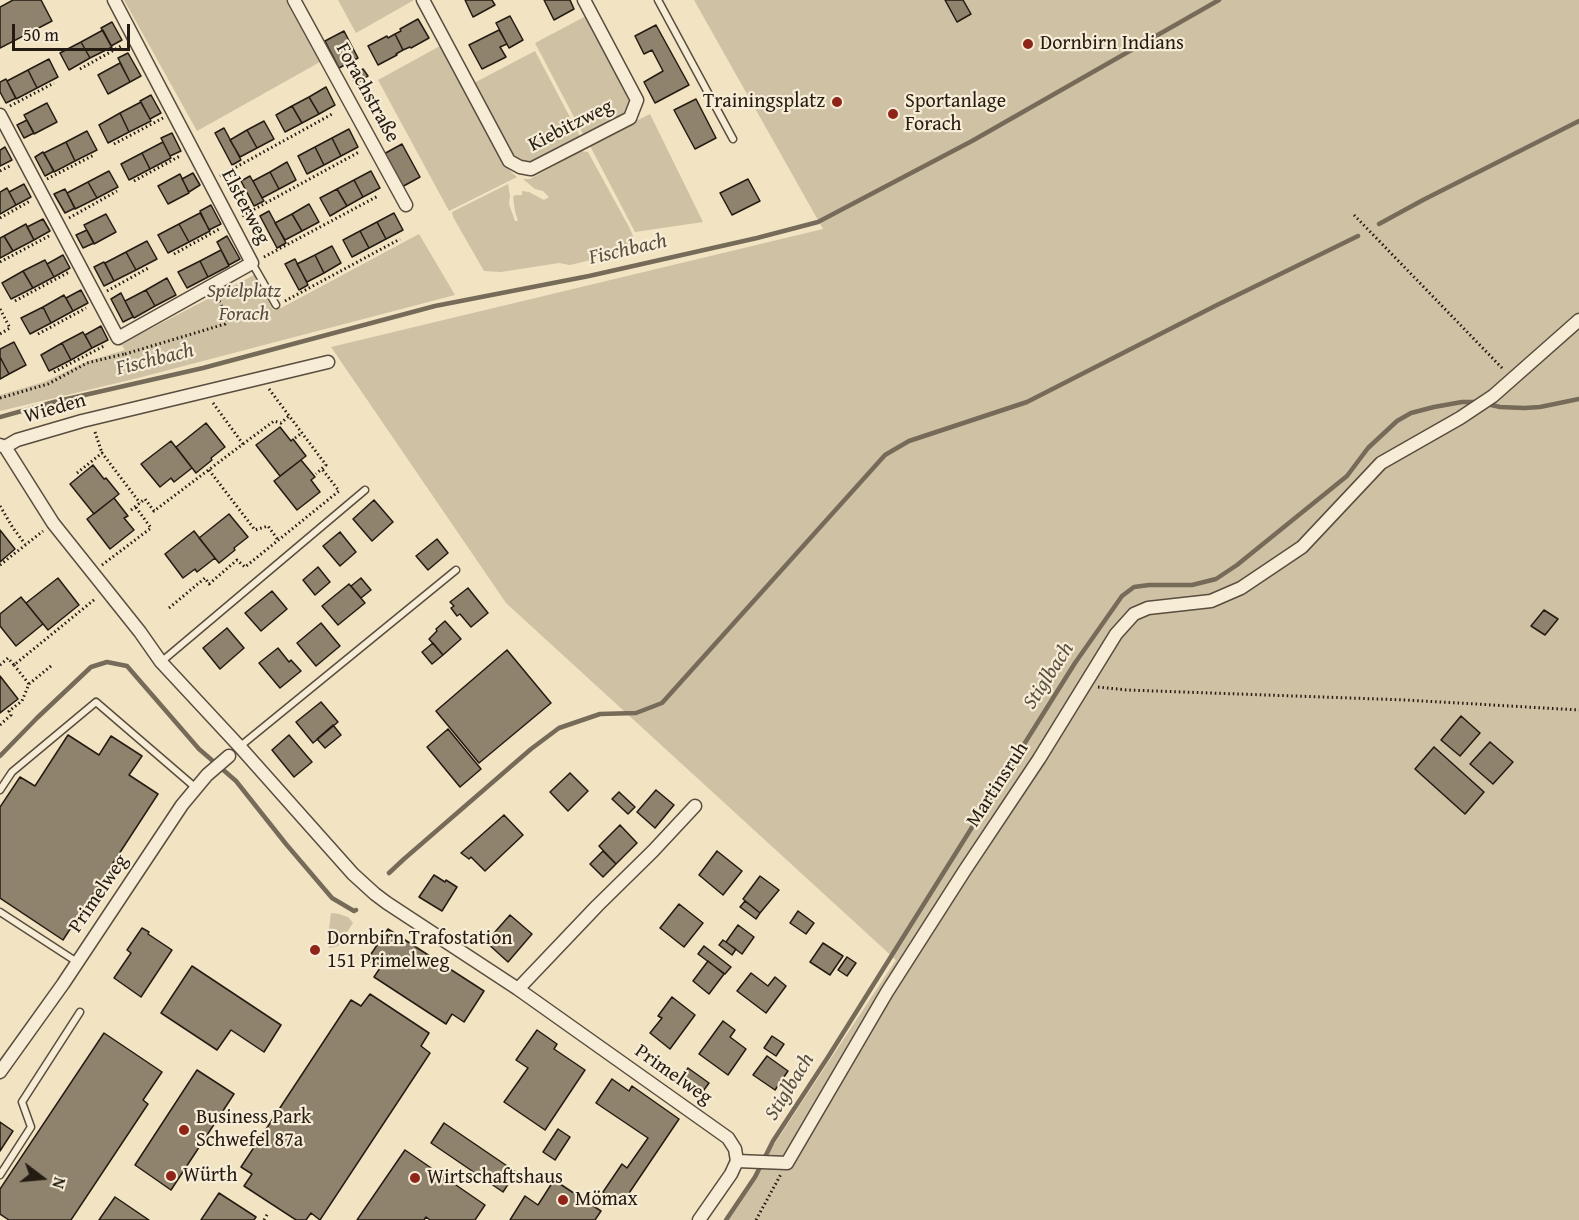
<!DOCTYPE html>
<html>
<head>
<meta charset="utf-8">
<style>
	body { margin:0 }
	#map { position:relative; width:1579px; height:1220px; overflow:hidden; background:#f2e3c2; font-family:"Gentium Book Plus",serif }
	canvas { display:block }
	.north { position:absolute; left:12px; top:1148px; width:60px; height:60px; -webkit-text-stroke:4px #f7edd7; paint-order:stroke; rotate:106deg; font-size:16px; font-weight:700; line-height:24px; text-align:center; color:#241b12 }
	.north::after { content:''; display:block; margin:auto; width:21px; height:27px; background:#241b12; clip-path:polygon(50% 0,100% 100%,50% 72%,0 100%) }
	.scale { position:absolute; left:12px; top:24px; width:118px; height:27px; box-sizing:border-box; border:3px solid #241b12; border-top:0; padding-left:8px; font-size:18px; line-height:21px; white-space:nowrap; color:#241b12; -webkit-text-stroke:4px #f7edd7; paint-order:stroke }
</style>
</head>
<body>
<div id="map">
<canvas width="1579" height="1220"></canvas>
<div class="north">N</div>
<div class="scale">50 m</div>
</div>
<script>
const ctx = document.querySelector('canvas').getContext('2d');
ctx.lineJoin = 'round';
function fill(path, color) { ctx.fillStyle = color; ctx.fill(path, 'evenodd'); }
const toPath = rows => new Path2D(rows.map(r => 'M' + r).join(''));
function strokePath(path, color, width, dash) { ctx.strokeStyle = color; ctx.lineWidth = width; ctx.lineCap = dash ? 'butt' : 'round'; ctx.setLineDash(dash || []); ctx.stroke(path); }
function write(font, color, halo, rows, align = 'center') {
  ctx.font = font + ' "Gentium Book Plus",serif'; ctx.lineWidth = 4.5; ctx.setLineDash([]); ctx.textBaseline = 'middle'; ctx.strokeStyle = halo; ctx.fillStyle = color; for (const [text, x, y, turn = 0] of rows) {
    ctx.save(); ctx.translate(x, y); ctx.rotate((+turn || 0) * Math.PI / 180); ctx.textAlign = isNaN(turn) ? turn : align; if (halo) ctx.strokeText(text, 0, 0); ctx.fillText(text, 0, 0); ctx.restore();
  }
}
fill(toPath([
	[124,0,286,0,320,62,197,131],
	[338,0,414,0,356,33],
	[694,0,1579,0,1579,1220,724,1220,896,960,506,603,331,347,823,229],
	[586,16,629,93,629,102,628,109,624,115,584,136,535,43],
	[440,46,504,165,517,177,449,211,378,80],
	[535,51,581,138,532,163,518,160,510,153,472,84],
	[650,114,703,222,635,232,589,144],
	[581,151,588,152,629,227,633,236,630,245,626,250,620,253,570,265,559,263,501,272,484,271,453,217,452,212,508,184,510,196,509,204,515,221,518,221,515,211,513,197,515,195,522,195,522,191,529,192,544,200,549,197,543,191,535,189,523,179,530,179],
	[419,234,455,295,138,378,0,411,0,395,44,382,88,361,125,350,121,344,254,275,273,310,281,308],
	[331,913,339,914,348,917,353,923,338,946,329,948,328,936]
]), '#cfc1a4');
strokePath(toPath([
	[1379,224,1423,200,1579,121],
	[1487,404,1500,407,1524,408,1540,407,1579,399],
	[0,417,54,402,203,368,435,306,589,276,757,238,818,222,972,141,1219,0],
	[0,756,37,718,91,667,107,662,127,666,199,749,236,781,286,844,332,898,354,911,356,910],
	[389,873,404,859,531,749,559,728,600,714,636,713,662,703,885,455,909,441,1027,402,1217,305,1358,236],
	[726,1220,755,1177,773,1141,828,1057,1075,663,1122,596,1134,587,1149,585,1192,585,1216,579,1237,565,1347,476,1368,448,1397,421,1411,413,1434,407,1462,402,1479,402]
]), '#766a58', 4.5);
const building = toPath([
	[13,0,41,0,52,21,0,48,0,7,13,0],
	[465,0,492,0,495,5,473,17,465,0],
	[544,0,570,0,574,9,554,20,544,0],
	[945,0,963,0,971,14,957,22,945,0],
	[510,16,523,40,509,48,496,23,510,16],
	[418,19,429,38,411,48,410,47,403,50,395,34,401,31,400,29,418,19],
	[112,22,122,40,111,46,101,28,112,22],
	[656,25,689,85,655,103,644,82,663,71,652,50,644,54,635,36,656,25],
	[103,30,112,47,90,58,81,42,103,30],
	[499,30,507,44,500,47,506,57,482,69,469,45,499,30],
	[344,31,358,58,339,68,325,41,344,31],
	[395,34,403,50,396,54,397,55,378,65,368,46,387,36,388,38,395,34],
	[81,42,90,58,69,70,60,53,81,42],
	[128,53,141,76,130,82,118,58,128,53],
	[49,59,58,77,37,88,28,70,49,59],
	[120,63,130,82,108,94,98,75,120,63],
	[363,69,368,76,356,84,351,76,363,69],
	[28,70,37,88,16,99,7,81,28,70],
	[6,79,16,98,6,103,0,92,0,82,6,79],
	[326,87,335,105,319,114,309,97,326,87],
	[151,95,161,113,150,119,140,101,151,95],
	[309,97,319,114,302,123,292,106,309,97],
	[696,99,716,138,695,149,674,110,696,99],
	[141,102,151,121,129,132,120,113,141,102],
	[47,103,57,122,34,134,24,115,47,103],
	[292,106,302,123,285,132,276,115,292,106],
	[120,113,129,132,108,143,99,125,120,113],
	[27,120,34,133,24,138,17,125,27,120],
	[264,121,274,139,257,148,247,130,264,121],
	[224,128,241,160,232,165,215,133,224,128],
	[349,129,358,147,341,156,332,138,349,129],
	[247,130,257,148,240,157,230,140,247,130],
	[87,131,97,150,75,161,66,142,87,131],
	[172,133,181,151,170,156,161,138,172,133],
	[332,138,341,156,324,165,315,147,332,138],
	[66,142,75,161,54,172,44,153,66,142],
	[163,142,171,158,150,169,142,153,163,142],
	[402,144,420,177,400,188,382,155,402,144],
	[5,147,12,160,0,166,0,150,5,147],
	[315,147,324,165,307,174,298,156,315,147],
	[43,152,54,171,45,176,35,157,43,152],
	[142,153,150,169,129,180,121,164,142,153],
	[287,162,296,180,279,189,270,172,287,162],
	[109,171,118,187,97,198,88,182,109,171],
	[371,171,380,188,363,197,354,180,371,171],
	[270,172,279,189,262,198,253,181,270,172],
	[193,173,200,185,189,192,182,179,193,173],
	[180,174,189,193,168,204,158,186,180,174],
	[250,176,264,201,254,206,241,181,250,176],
	[748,179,760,201,732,215,720,193,748,179],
	[354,180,363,197,347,206,337,189,354,180],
	[88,182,97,198,75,209,67,193,88,182],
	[24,184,31,197,16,205,9,192,24,184],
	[7,188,16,205,0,214,0,192,7,188],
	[65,189,75,208,65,213,54,194,65,189],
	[337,189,347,206,330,216,320,198,337,189],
	[309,204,319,222,302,231,292,214,309,204],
	[211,205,221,224,209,230,200,211,211,205],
	[269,211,286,243,277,248,260,216,269,211],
	[200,213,210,231,189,242,179,224,200,213],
	[394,213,403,230,386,239,377,222,394,213],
	[106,214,116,232,94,244,84,225,106,214],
	[292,214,302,231,285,240,275,223,292,214],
	[43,219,50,231,34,240,27,227,43,219],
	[377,222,386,239,369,248,360,231,377,222],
	[26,224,34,240,13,251,4,236,26,224],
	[179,224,189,242,168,253,158,235,179,224],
	[87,230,94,243,83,248,76,235,87,230],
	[360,231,369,248,352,257,343,240,360,231],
	[4,236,13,251,0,258,0,238,4,236],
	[227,236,240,259,229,265,217,242,227,236],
	[147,241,157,259,136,270,126,252,147,241],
	[332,246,341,263,324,273,315,255,332,246],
	[221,250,229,266,208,277,200,261,221,250],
	[126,252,136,270,114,281,105,263,126,252],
	[63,255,70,268,54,277,47,264,63,255],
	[315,255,324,273,307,282,297,264,315,255],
	[295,259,308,285,299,290,285,264,295,259],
	[45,260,54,277,33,288,23,271,45,260],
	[200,261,208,277,187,288,178,272,200,261],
	[104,262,114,281,104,286,94,267,104,262],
	[23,271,33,288,11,299,2,283,23,271],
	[167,278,176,295,155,306,146,290,167,278],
	[81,290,88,303,73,311,66,298,81,290],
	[146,290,155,306,134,318,125,301,146,290],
	[121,293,133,317,123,322,111,299,121,293],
	[64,295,73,311,51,323,43,307,64,295],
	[43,307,51,323,30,334,21,318,43,307],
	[101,326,108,340,92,348,85,335,101,326],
	[83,332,92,348,71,360,62,343,83,332],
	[14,342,26,365,9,374,0,357,0,349,14,342],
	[62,343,71,360,49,371,41,355,62,343],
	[0,357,9,374,0,379,0,357],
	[206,423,225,447,211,458,212,460,196,473,176,447,206,423],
	[280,427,291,441,293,439,306,456,280,476,256,445,280,427],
	[171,441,192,468,174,482,171,478,160,487,141,464,171,441],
	[301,460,315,477,311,480,320,492,297,510,274,481,301,460],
	[93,465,104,479,106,478,119,494,94,514,70,484,93,465],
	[114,498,128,516,124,518,134,530,110,549,87,519,114,498],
	[374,500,393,522,372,541,353,519,374,500],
	[229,514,248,537,234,548,235,550,219,563,199,538,229,514],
	[0,530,15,549,0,562,0,530],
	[194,531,215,558,197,572,195,569,183,578,165,554,194,531],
	[340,532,356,552,340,566,323,546,340,532],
	[437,539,448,553,428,570,416,556,437,539],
	[318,567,330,582,315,595,303,580,318,567],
	[58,578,79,605,48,630,26,603,58,578],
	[361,578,371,590,361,598,351,586,361,578],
	[349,584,365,603,338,625,322,606,349,584],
	[468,588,488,613,471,627,460,614,457,616,451,608,454,606,450,602,468,588],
	[272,591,287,609,261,631,245,613,272,591],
	[21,597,43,624,16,646,0,626,0,614,21,597],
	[1544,610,1558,619,1545,635,1531,626,1544,610],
	[445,621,461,639,443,655,429,639,437,631,436,629,445,621],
	[321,623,340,646,316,666,297,643,321,623],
	[227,628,244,648,220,669,203,648,227,628],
	[433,643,443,655,432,664,422,652,433,643],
	[278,648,289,662,291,660,301,671,280,688,259,663,278,648],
	[507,650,551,703,479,763,436,711,507,650],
	[0,676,18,699,0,713,0,676],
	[321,702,338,722,313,743,296,722,321,702],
	[1461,716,1480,733,1460,756,1441,740,1461,716],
	[333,725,341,735,325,748,317,739,333,725],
	[448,729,481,769,460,787,427,747,448,729],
	[68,735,99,755,111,736,142,756,129,775,158,794,63,940,0,898,0,807,20,777,35,786,68,735],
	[289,735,312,762,294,777,272,750,289,735],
	[1490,742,1513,762,1493,784,1470,764,1490,742],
	[1434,747,1484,792,1465,814,1415,769,1434,747],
	[570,773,588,791,568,811,550,792,570,773],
	[656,790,674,805,655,828,637,812,656,790],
	[619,792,635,807,628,814,612,799,619,792],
	[504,815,523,835,485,871,471,857,469,859,461,853,504,815],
	[620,825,637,843,616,864,599,846,620,825],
	[603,851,616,864,603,877,590,864,603,851],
	[717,851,742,871,723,895,699,875,717,851],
	[434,875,445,882,446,880,457,887,442,911,419,897,434,875],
	[760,876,779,890,760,913,743,899,760,876],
	[745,901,760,913,756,919,740,907,745,901],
	[679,904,703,923,684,947,660,928,679,904],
	[798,911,814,923,806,934,790,923,798,911],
	[510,915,532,934,508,962,486,942,510,915],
	[738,925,754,937,742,954,726,942,738,925],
	[142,928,149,932,148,934,172,950,141,997,114,978,131,953,127,950,142,928],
	[388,929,484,991,464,1022,452,1014,446,1024,374,977,380,968,367,960,388,929],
	[723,940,736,949,732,955,719,945,723,940],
	[823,943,843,956,830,975,810,962,823,943],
	[704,946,731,967,725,974,698,954,704,946],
	[847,957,856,963,847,976,838,970,847,957],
	[708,961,724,974,709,994,693,981,708,961],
	[192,966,281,1025,264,1052,231,1030,217,1050,161,1013,192,966],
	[751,973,768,986,775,977,786,986,766,1013,737,991,751,973],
	[370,994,429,1033,421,1046,430,1053,320,1220,311,1213,306,1220,296,1220,244,1186,252,1174,241,1167,351,1000,361,1006,370,994],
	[672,997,695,1015,670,1049,650,1033,662,1018,658,1016,672,997],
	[723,1021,735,1030,730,1037,746,1049,728,1075,699,1054,723,1021],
	[537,1030,557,1044,554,1049,585,1070,545,1130,504,1102,528,1068,516,1060,537,1030],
	[104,1033,162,1072,143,1100,148,1104,71,1220,9,1220,0,1214,0,1189,104,1033],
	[772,1036,784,1044,776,1056,764,1048,772,1036],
	[767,1056,788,1071,775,1090,753,1075,767,1056],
	[688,1068,709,1083,701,1094,680,1080,688,1068],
	[197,1070,234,1094,171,1190,135,1165,197,1070],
	[612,1079,629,1091,632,1086,679,1119,621,1205,603,1192,622,1164,627,1168,648,1138,596,1103,612,1079],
	[0,1122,13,1131,0,1151,0,1122],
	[444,1123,516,1172,503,1192,431,1143,444,1123],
	[558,1129,570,1137,555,1160,543,1152,558,1129],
	[405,1150,485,1205,475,1220,430,1220,426,1217,424,1220,357,1220,405,1150],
	[554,1180,601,1211,595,1220,510,1220,525,1196,538,1205,554,1180],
	[219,1193,256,1217,254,1220,201,1220,219,1193],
	[115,1197,149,1220,99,1220,115,1197]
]);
fill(building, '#8f836e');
strokePath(building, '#241b12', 1.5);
const service = toPath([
	[658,0,733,139],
	[252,263,276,305],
	[161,662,365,490],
	[238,748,456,570],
	[0,790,12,772,96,702,196,788],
	[0,912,77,962],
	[0,1175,31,1127,22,1102,80,1012]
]);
const minor = toPath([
	[294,0,406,205],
	[423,0,509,161,520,167,531,169,630,118,637,100,584,0],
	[0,115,118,338,252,263,114,0],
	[0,445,5,447,7,450,53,523,140,632,161,662,240,747,353,874,375,894,387,903,518,989,728,1138,735,1149,737,1161,731,1174,699,1220],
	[5,447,17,440,82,421,328,362],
	[518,989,597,906,653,851,695,806],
	[0,1072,63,984,182,805,207,775,229,756],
	[737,1161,787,1163,887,992,965,870,1039,759,1116,634,1134,614,1148,608,1211,601,1241,588,1302,547,1381,463,1460,418,1493,396,1579,320]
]);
strokePath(service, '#584d3e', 9);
strokePath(minor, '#584d3e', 15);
strokePath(toPath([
	[80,69,123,45],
	[10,106,54,83],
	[114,144,163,118],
	[0,171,12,165],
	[220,176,334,113],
	[47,179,94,155],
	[134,181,180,156],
	[1354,215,1503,369],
	[242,216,359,152],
	[0,218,30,201],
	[69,218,117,191],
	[174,254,221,228],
	[264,257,378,196],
	[0,262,49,236],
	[107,291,150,267],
	[217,297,228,319],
	[15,301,69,272],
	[285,301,400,239],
	[0,309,10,328,0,334],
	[38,334,86,308],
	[125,354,225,324,228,319,256,311,266,310],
	[54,372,106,345],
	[269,389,326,465,316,474],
	[0,398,48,384,87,363,124,354],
	[95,432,102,453],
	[295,438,302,433],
	[243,444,274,421,281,423,289,416],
	[209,470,255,530,268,526,278,540],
	[77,473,102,453,140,503],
	[0,506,13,528,25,544],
	[131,510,145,499,154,511,243,444,213,403],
	[0,565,43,531],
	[102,565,151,528,135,506],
	[169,608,205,578,209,584,237,560,245,567,339,491,322,469],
	[0,665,8,658,14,665,95,599],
	[14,665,29,684],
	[1098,687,1127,690,1406,700,1579,710],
	[0,725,11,715,9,711,22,701,29,684,51,666],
	[264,1220,268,1213],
	[756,1220,781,1174]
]), '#241b12', 3, [1.5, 3]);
strokePath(service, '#f7edd7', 6);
strokePath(minor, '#f7edd7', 12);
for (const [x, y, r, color] of [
	[1028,44,6,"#8f2418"],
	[837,102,6,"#8f2418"],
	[893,114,6,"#8f2418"],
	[315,950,6,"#8f2418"],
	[184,1130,6,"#8f2418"],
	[171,1176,6,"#8f2418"],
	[415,1178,6,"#8f2418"],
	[563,1200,6,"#8f2418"]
]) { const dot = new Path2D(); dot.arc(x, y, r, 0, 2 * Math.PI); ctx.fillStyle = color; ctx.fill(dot); strokePath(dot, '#f7edd7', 2); }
write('20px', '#241b12', '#f7edd7', [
	["Dornbirn Indians",1040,44],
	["Trainingsplatz",825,102,"right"],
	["Sportanlage",905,102],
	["Forach",905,125],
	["Dornbirn Trafostation",327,939],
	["151 Primelweg",327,962],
	["Business Park",196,1118],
	["Schwefel 87a",196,1141],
	["Würth",183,1176],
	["Wirtschaftshaus",427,1178],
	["Mömax",575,1200]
], 'left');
write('20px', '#241b12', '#f7edd7', [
	["Forachstraße",367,93,61],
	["Kiebitzweg",571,126,-27],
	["Elsterweg",245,207,62],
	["Wieden",55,409,-16],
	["Martinsruh",998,785,-57],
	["Primelweg",99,894,-56],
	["Primelweg",673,1075,35]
]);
write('italic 20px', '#574d3e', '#f7edd7', [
	["Spielplatz",244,292],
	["Forach",244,315]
]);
write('italic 21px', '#5a5040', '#f7edd7', [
	["Fischbach",628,250,-13],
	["Fischbach",155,360,-14],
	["Stiglbach",1049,676,-57],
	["Stiglbach",790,1087,-58]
]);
</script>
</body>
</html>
